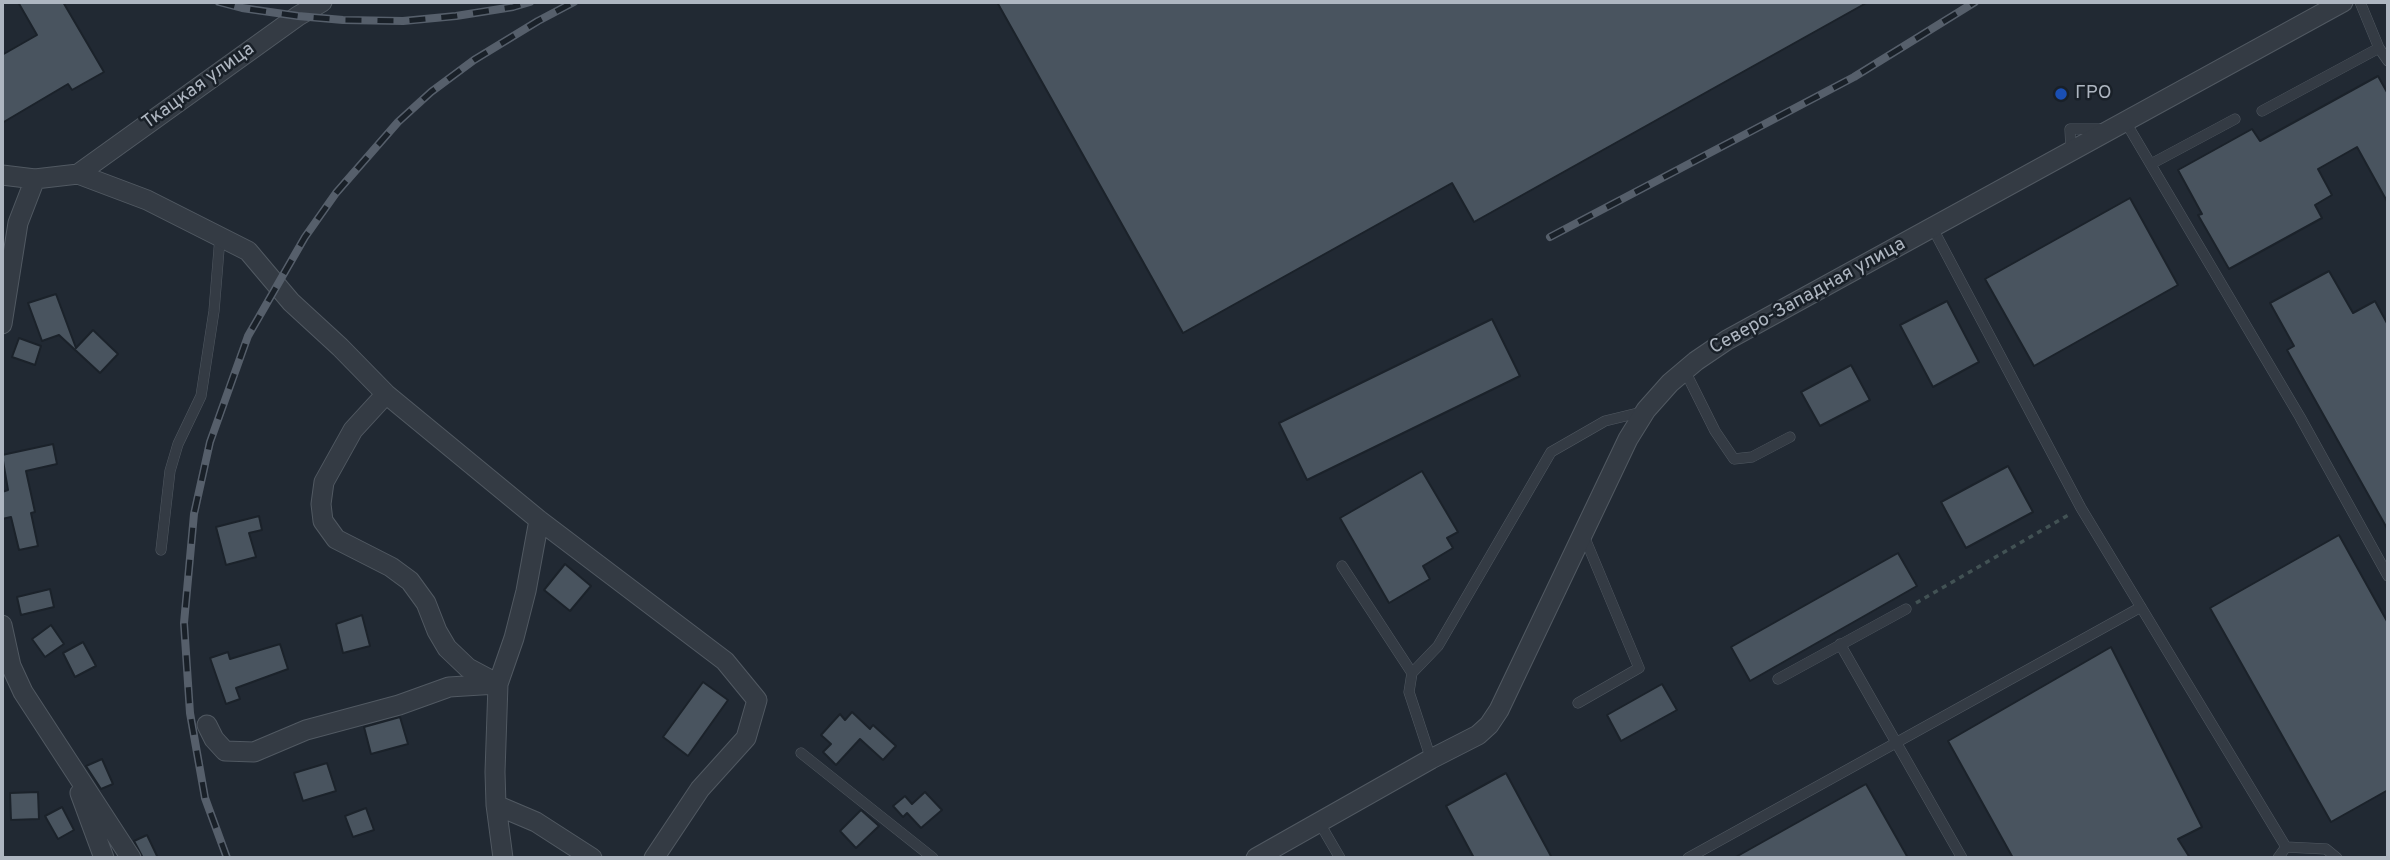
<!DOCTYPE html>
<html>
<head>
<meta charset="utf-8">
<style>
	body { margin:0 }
	#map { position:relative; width:2390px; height:860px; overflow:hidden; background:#212933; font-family:Overpass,sans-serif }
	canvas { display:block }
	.frame { position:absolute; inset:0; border:4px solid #aeb6c1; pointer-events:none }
</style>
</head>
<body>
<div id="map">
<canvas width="2390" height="860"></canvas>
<div class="frame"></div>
</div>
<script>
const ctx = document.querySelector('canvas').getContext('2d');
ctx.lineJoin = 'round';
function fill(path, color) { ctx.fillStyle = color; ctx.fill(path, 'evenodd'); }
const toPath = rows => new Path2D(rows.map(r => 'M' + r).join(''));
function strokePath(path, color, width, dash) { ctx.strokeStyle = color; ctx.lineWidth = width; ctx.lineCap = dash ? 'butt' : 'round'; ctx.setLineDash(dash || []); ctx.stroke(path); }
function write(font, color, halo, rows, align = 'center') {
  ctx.font = font + ' Overpass,sans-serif'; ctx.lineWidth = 5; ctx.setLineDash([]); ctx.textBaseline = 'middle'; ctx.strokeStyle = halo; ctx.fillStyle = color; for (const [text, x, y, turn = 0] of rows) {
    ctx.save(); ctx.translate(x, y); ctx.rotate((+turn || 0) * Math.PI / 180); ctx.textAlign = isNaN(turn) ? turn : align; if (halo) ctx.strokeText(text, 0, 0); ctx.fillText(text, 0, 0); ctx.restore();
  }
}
const building = toPath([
	[18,2,63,2,104,72,72,90,68,84,2,123,2,55,37,35,18,2],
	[997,2,1868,2,1474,222,1452,183,1183,333,997,2],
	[2378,76,2388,94,2388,203,2357,147,2318,169,2332,195,2315,205,2322,218,2229,269,2198,215,2202,214,2178,170,2252,129,2260,141,2378,76],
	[2130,198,2178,285,2034,366,1985,279,2130,198],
	[2329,271,2353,313,2375,301,2388,325,2388,530,2287,350,2294,346,2270,303,2329,271],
	[56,294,76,348,93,330,118,354,100,373,59,335,42,341,28,303,56,294],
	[1947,301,1979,362,1933,387,1900,325,1947,301],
	[1492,319,1520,376,1307,480,1279,423,1492,319],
	[19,338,41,346,35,365,12,357,19,338],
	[1851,365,1870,400,1820,426,1801,392,1851,365],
	[53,444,57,464,26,471,35,512,31,513,38,546,19,550,11,517,2,519,2,492,8,490,2,455,53,444],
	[2008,466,2033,512,1966,548,1941,502,2008,466],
	[1422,471,1458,532,1447,538,1453,548,1423,566,1430,579,1389,603,1340,518,1422,471],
	[259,516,262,530,249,533,256,557,226,565,216,527,259,516],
	[2339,535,2388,623,2388,790,2331,822,2210,608,2339,535],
	[1898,553,1917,586,1750,681,1731,647,1898,553],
	[565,564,591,586,570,611,544,590,565,564],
	[50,589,54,607,21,615,17,597,50,589],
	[362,615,370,646,343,653,336,624,362,615],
	[51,625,64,644,45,657,32,639,51,625],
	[83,642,96,666,75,677,63,653,83,642],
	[280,644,288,669,236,688,240,699,226,704,210,658,228,652,230,659,280,644],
	[2111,647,2202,827,2178,839,2190,858,2013,858,1948,741,2111,647],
	[703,682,728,700,688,756,663,737,703,682],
	[1662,684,1677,710,1621,741,1607,715,1662,684],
	[852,712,870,729,873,725,896,746,883,760,860,739,836,765,823,752,831,744,821,735,840,714,845,720,852,712],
	[400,717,408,744,371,754,364,727,400,717],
	[102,759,113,784,101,789,86,766,102,759],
	[327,763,336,791,303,801,294,773,327,763],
	[1506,773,1552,858,1474,858,1446,806,1506,773],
	[1866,784,1908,858,1734,858,1866,784],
	[38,792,39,819,11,820,10,793,38,792],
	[925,792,942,810,921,828,907,813,903,817,893,806,905,796,912,804,925,792],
	[62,807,74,830,58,839,45,816,62,807],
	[366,808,374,830,353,837,345,816,366,808],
	[861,810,879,826,856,848,840,831,861,810],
	[147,835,158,858,143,858,134,841,147,835]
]);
fill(building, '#49545f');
strokePath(building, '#1b222a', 2);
const service = toPath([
	[2360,2,2379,48,2388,61],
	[2262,111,2379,48],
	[2125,121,2300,417,2388,576],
	[2071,150,2070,129,2103,129],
	[2151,164,2235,119],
	[1932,227,2081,508,2286,847,2326,849,2337,858],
	[1685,371,1715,431,1734,459,1752,457,1790,437],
	[161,550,170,471,178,444,201,396,214,311,220,237],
	[1342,566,1412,673],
	[1840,644,1962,858],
	[1778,679,1906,609],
	[1578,703,1639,668,1584,536],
	[801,753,933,858],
	[1431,759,1409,692,1412,673,1438,646,1551,452,1605,421,1642,412],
	[1319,822,1340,858],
	[1688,858,2141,607],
	[2278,858,2286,847]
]);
const minor = toPath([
	[78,174,298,16,322,2],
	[2,175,35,179,78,174,147,200,248,251,291,302,340,347,386,394,539,520,725,661,757,700,746,738,700,789,654,858],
	[2,324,18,223,35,179],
	[386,394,353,430,324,482,321,504,323,521,336,539,391,567,410,581,426,603,437,631,447,648,468,668,498,684],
	[2,625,11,666,23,692,131,858],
	[207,725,214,739,225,751,254,752,306,730,399,705,449,687,497,684],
	[80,793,104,858],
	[496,805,536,822,592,858],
	[503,858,496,805,495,772,498,684,514,638,526,591,539,520],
	[1256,858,1431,759,1478,735,1489,725,1499,710,1628,439,1646,410,1670,383,1696,361,1727,340,2343,2]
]);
strokePath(service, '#515962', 11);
strokePath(minor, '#515962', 21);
strokePath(toPath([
	[1916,603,2070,514]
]), '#425254', 3.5, [5, 5]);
strokePath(service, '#343b44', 10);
strokePath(minor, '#343b44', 19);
const rail = toPath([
	[219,2,242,8,298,16,343,20,403,21,456,16,513,7,530,2],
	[1550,237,1854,77,1975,2],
	[227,858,205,798,190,713,184,623,194,514,210,442,248,336,305,237,336,193,398,122,431,92,474,60,538,21,574,2]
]);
strokePath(rail, '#565f6b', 8);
strokePath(rail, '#192028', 5, [16]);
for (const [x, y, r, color] of [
	[2061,94,7,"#1a4fb4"]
]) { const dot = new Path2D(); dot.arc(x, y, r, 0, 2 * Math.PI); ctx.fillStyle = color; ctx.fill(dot); strokePath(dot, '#192028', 2.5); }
write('19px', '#aeb6c1', '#192028', [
	["Ткацкая улица",199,87,-36],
	["Северо-Западная улица",1808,297,-29]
]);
write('19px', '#aeb6c1', '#192028', [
	["ГРО",2075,94]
], 'left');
</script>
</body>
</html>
